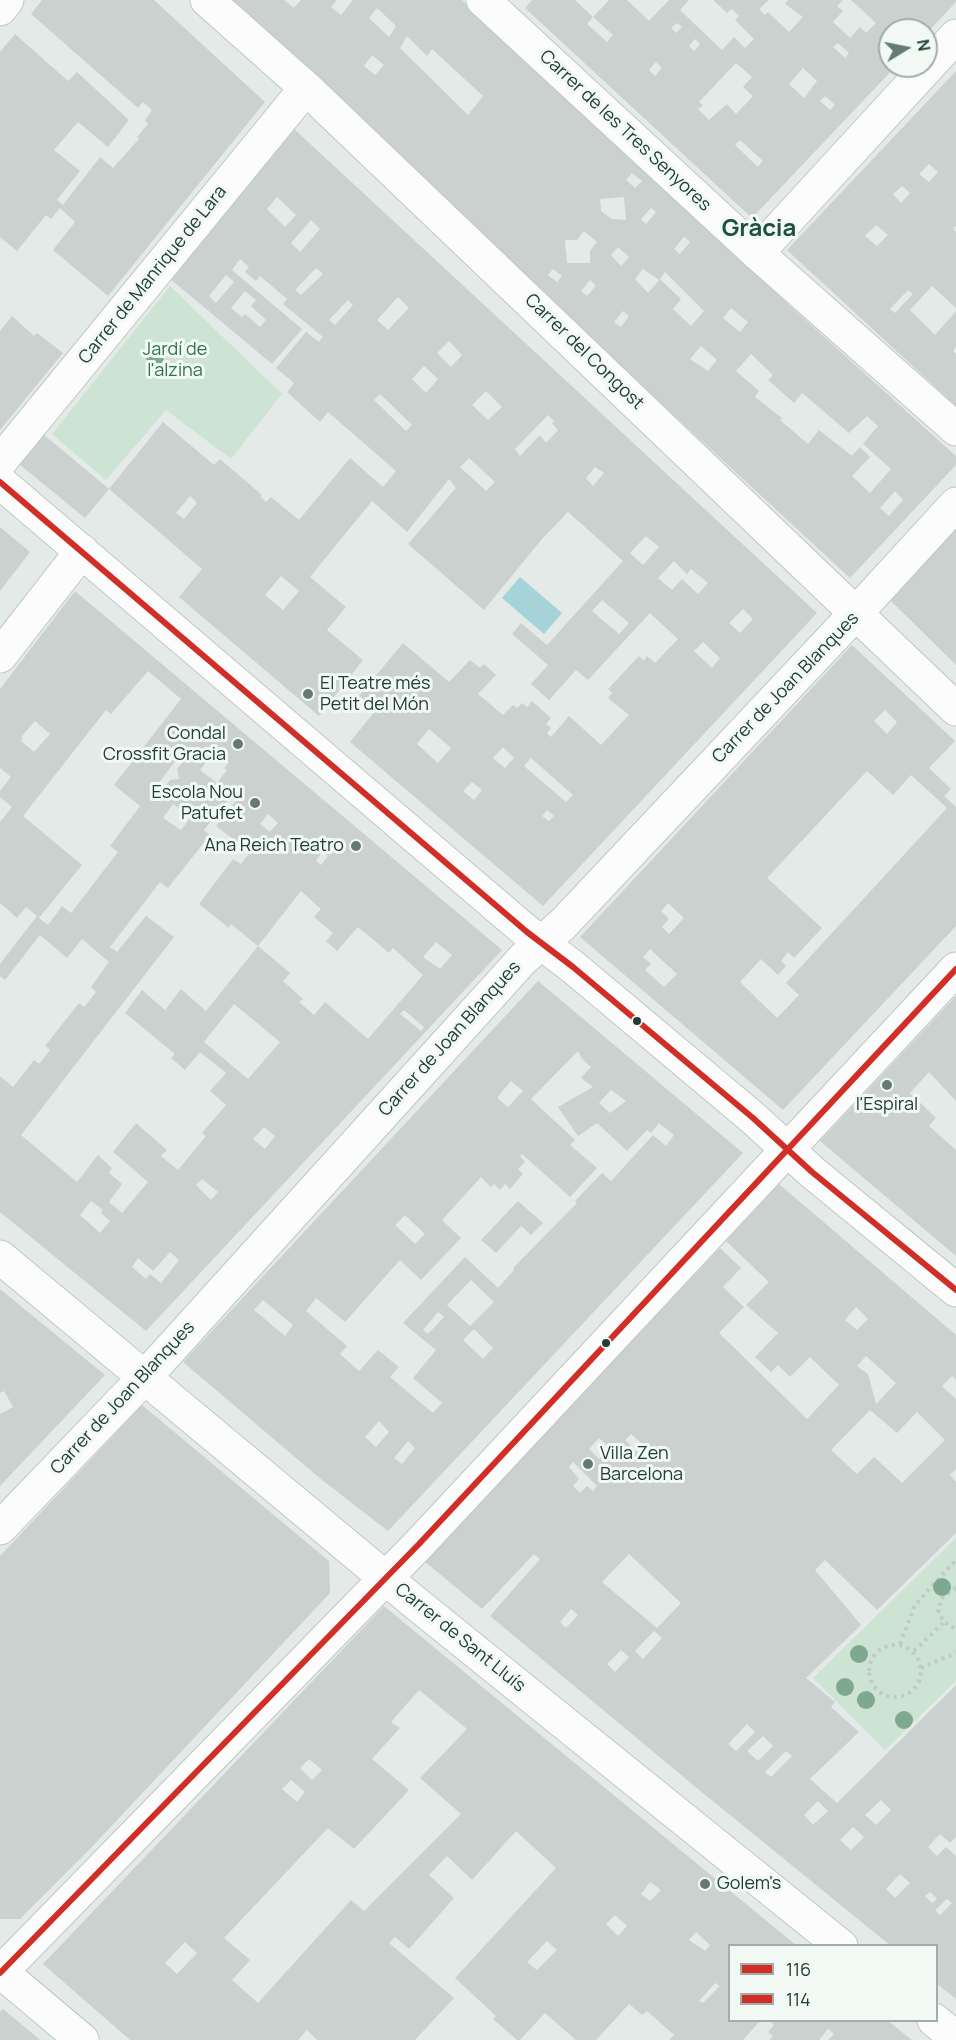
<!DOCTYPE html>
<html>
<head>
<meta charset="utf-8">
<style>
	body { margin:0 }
	#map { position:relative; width:956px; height:2040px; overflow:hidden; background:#e4eae7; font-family:Manrope,sans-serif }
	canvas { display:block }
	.legend { position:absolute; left:728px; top:1944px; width:210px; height:78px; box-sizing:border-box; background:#f2f9f5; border:2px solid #9faea8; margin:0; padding:8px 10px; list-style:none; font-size:18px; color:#223d35 }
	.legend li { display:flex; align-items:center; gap:12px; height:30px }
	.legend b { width:30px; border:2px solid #9faea8 }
	.north { position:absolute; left:878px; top:18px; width:60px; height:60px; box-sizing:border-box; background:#f2f9f5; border:2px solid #9faea8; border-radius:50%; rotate:80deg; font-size:16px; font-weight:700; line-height:24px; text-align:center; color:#223d35 }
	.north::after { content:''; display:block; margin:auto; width:21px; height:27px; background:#667a73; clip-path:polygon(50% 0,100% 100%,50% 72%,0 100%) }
</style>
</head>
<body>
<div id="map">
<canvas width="956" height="2040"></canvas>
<ul class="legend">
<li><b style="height:8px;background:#d02e26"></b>116</li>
<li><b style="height:8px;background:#d02e26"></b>114</li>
</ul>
<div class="north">N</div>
</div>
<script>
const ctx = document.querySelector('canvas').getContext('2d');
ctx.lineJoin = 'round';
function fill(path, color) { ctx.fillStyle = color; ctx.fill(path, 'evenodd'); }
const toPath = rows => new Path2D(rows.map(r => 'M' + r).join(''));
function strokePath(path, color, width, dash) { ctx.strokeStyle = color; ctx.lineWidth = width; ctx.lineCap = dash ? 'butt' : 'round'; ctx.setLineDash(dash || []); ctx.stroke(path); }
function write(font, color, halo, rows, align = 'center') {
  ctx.font = font + ' Manrope,sans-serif'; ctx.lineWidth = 6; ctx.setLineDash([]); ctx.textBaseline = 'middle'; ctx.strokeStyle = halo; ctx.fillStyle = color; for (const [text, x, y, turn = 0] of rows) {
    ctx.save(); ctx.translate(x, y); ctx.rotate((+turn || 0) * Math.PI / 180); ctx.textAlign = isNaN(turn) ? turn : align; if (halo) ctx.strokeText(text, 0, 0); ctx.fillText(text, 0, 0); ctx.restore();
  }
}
fill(toPath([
	[170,286,282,394,231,459,166,410,106,480,52,434],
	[956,1538,956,1681,885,1750,813,1678]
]), '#cde3d3');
fill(toPath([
	[520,577,562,613,544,634,502,598]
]), '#a5d3d8');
fill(toPath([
	[42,0,154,0,265,102,108,296,53,250,75,222,60,208,51,219,46,215,17,251,0,237,0,52,15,34,68,81,77,72,129,120,108,147,78,122,54,150,80,171,57,200,63,205,100,157,113,168,139,139,137,137,148,124,145,120,152,110,143,102,138,108,31,14],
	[225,0,284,0,294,8,301,0,337,0,331,7,341,15,353,0,462,0,790,306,956,456,956,465,850,578],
	[377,8,396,26,389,37,369,18],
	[407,36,427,56,432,49,483,96,468,115,400,48],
	[372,55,384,65,375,75,364,66],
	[632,173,642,181,635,188,626,180],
	[624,197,626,220,612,219,601,211,600,199],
	[651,208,656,212,646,224,641,219],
	[584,231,597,242,590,251,590,263,567,263,565,240,577,240],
	[684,237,690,242,680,254,674,249],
	[618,247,629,257,621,266,611,255],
	[553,269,562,276,557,282,548,275],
	[643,269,659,280,648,293,635,279],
	[665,272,704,311,691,326,673,309,681,299,660,279],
	[590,280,596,286,587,296,581,291],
	[731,308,748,322,740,332,723,318],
	[623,311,629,316,621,327,614,322],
	[701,346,717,360,708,371,690,359],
	[751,354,773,375,768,380,794,403,802,393,849,433,867,416,878,426,863,444,891,469,870,493,852,476,870,457,860,447,852,456,819,430,808,444,780,420,782,418,755,397,759,391,736,371],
	[895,491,903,500,889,516,880,508],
	[532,0,575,0,593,17,587,24,607,42,613,35,593,17,609,0,627,0,649,21,669,0,689,0,680,10,722,50,734,37,745,48,754,39,735,20,739,16,732,9,727,13,713,0,769,0,759,9,765,15,768,12,789,32,803,17,785,4,788,0,843,0,837,6,843,11,833,22,850,38,860,27,866,33,876,23,851,0,956,0,956,2,926,34,926,30,890,30,890,66,896,66,752,218,525,8],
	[677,23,682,27,676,33,671,28],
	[695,39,700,44,694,51,689,46],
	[838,43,849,53,845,58,833,47],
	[656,62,662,68,655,76,649,70],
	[736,63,752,77,743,87,753,96,736,114,727,104,709,120,698,109,703,105,699,102],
	[803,68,817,81,804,98,789,84],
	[825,96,835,105,830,110,820,101],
	[740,140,763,161,758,167,735,145],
	[956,71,956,226,953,229,956,232,956,308,932,286,910,310,935,335,956,311,956,347,953,351,956,354,956,406,787,250],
	[929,164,938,172,929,182,919,174],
	[902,186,910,193,901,203,893,194],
	[876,225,888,235,877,246,865,236],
	[908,290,913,294,895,313,890,309],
	[293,128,817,613,543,906,350,742,376,710,359,696,403,643,449,682,470,660,480,668,484,664,496,675,478,694,503,715,513,705,517,708,522,703,527,707,532,701,551,718,546,724,551,728,547,733,551,737,569,716,601,745,629,715,608,698,612,693,608,689,639,656,644,661,647,656,655,663,678,639,650,613,588,680,576,670,549,700,531,684,548,665,512,634,521,623,547,645,623,561,568,512,542,539,484,610,408,544,456,488,449,479,407,532,372,501,310,577,346,607,327,630,363,660,319,716,179,597,202,569,109,489,163,422,214,465,220,459,262,495,260,496,266,502,271,497,299,520,350,458,383,487,396,471,328,412,320,422,287,392,294,383,276,368,306,332,319,342,323,337,283,304,287,299,260,276,256,281,245,272,249,267,240,259,232,270,302,329,272,364,169,278],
	[277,197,296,215,285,227,267,209],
	[311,220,320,229,300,252,291,243],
	[316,268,323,274,301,295,295,290],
	[226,275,234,282,216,303,209,296],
	[245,291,256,300,251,306,266,320,260,327,245,314,242,317,231,308],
	[398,297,409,308,388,330,377,320],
	[348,300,353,305,335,325,329,320],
	[449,341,462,355,451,367,437,353],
	[424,366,438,379,426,393,412,379],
	[486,391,502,407,488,420,472,405],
	[380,394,412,425,406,431,374,400],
	[548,415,554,421,552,423,558,430,546,443,540,435,520,456,515,449],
	[469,458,495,482,486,491,460,467],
	[595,467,604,473,593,486,586,478],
	[190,496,197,503,184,519,176,513],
	[646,536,659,547,643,565,630,553],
	[674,561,687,574,691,569,708,583,698,594,682,579,672,590,658,578],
	[281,576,299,591,283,610,265,595],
	[602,600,629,623,619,634,592,611],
	[743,609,753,619,740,633,729,623],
	[703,642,720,658,712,668,694,651],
	[429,729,451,748,438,763,417,744],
	[503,747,514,758,505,768,493,758],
	[531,758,573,795,566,802,524,766],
	[472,782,482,790,474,800,463,791],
	[547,810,554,816,549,821,542,816],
	[12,316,34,336,37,333,63,353,0,430,0,331],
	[43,434,109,489,85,518,19,464],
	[956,523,956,665,886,596],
	[0,527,30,552,0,591],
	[75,591,502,950,146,1331,0,1212,0,1076,13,1087,34,1060,39,1064,50,1050,45,1046,79,1003,84,1007,96,992,91,987,109,962,82,939,67,958,40,935,5,980,0,976,0,964,37,916,26,907,17,918,0,903,0,822,12,807,0,797,0,791,11,777,0,768,0,689],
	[148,671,181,699,114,785,140,806,110,846,118,852,71,913,62,906,48,925,39,918,82,865,23,816,106,710,111,714],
	[35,721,50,734,34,752,21,741,23,738,21,737],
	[185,748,190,753,177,769,179,779,170,780,158,796,152,792],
	[218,751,229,762,224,768,227,770,217,783,200,770,210,757,212,758],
	[237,789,243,792,216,826,250,852,241,864,233,859,199,904,229,928,231,924,258,946,206,1011,181,989,165,1010,142,990,125,1013,175,1054,171,1058,185,1070,200,1052,226,1073,210,1091,226,1105,202,1133,206,1136,178,1170,161,1156,167,1150,136,1123,113,1152,148,1182,122,1213,109,1202,122,1184,109,1173,112,1168,98,1155,77,1182,21,1135,174,937,146,916,117,952,110,947,160,882,168,888,210,835,204,830,214,817,213,806,224,805],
	[173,804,191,817,181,830,163,818],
	[268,814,278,823,270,832,260,824],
	[322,852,328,856,321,865,316,861],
	[301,891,321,909,314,917,333,933,326,941,337,951,358,927,389,953,393,948,423,975,368,1039,325,1002,314,1015,299,1002,303,999,283,981,290,973,258,946],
	[436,942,452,955,440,969,423,957],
	[234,1004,280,1042,248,1079,204,1042],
	[404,1010,424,1027,421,1031,400,1014],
	[264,1127,275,1136,265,1149,253,1139],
	[202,1179,218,1192,211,1200,196,1185],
	[91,1201,103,1210,101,1213,110,1221,100,1233,80,1215],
	[170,1252,179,1260,161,1283,150,1274,146,1279,132,1267,138,1258,153,1271],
	[852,645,955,741,929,768,951,789,944,796,956,807,956,926,783,1110,580,937],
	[885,710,897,722,887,734,874,721],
	[867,771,893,795,911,775,947,808,786,983,799,995,777,1018,740,982,761,959,778,975,786,966,781,961,788,952,794,958,822,928,767,878],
	[668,903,684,918,669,934,662,927,669,919,661,911],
	[650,949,677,974,664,987,645,970,651,964,643,957],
	[538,981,743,1153,388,1531,322,1480,183,1362],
	[578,1051,582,1059,591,1067,581,1078,593,1087,558,1107,578,1136,597,1123,627,1151,647,1130,651,1133,659,1123,674,1135,666,1146,653,1135,611,1181,602,1173,575,1201,577,1203,513,1268,514,1270,498,1288,465,1257,403,1323,436,1350,413,1378,442,1403,433,1413,390,1377,399,1367,378,1350,359,1371,340,1354,347,1346,306,1311,316,1298,345,1322,400,1260,421,1280,461,1238,442,1220,481,1177,491,1187,494,1184,500,1190,505,1184,510,1189,523,1174,518,1169,525,1162,520,1156,522,1154,570,1197,597,1168,570,1145,575,1140,531,1099],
	[511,1081,523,1091,508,1107,497,1098],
	[611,1090,626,1101,610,1113,599,1103],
	[405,1215,425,1234,415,1244,395,1225],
	[471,1280,494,1302,470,1326,447,1305],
	[263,1300,293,1325,285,1336,254,1310],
	[438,1312,444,1317,428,1334,423,1330],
	[474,1329,493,1348,483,1359,463,1340],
	[379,1421,389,1432,376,1447,365,1437],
	[408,1441,415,1448,402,1464,394,1458],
	[956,996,956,1101,929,1072,910,1093,936,1118,929,1126,956,1150,956,1256,820,1141],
	[779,1184,956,1335,956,1380,952,1376,942,1386,956,1399,956,1469,950,1475,956,1482,956,1533,877,1610,825,1560,815,1570,861,1625,806,1678,835,1702,831,1707,859,1732,810,1779,837,1803,956,1685,956,1837,950,1843,940,1834,928,1847,937,1856,946,1847,956,1856,956,1999,936,1983,936,1946,891,1946,698,1789,490,1616,540,1559,534,1554,482,1609,424,1561,720,1248,741,1268,723,1287,744,1307,719,1333,807,1419,839,1385,810,1357,790,1377,778,1365,771,1372,755,1357,778,1333,746,1305,769,1282,726,1241],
	[856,1307,868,1319,857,1330,845,1320],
	[866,1356,896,1383,876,1404,868,1374,857,1366],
	[870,1410,897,1433,917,1412,945,1440,902,1483,874,1457,857,1474,831,1450],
	[631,1434,647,1448,640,1455,625,1440],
	[599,1438,610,1448,599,1459,589,1449],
	[573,1462,597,1486,593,1491,587,1486,580,1493,573,1486,579,1479,569,1467],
	[629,1554,681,1603,657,1628,602,1582],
	[571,1609,578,1615,566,1628,560,1622],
	[654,1631,662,1638,643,1659,635,1651],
	[621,1650,629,1657,615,1672,607,1664],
	[747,1724,755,1732,736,1751,728,1744],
	[763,1736,773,1746,758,1761,747,1751],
	[786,1751,792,1756,771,1777,765,1772],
	[881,1800,891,1810,876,1825,865,1815],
	[818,1801,828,1811,813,1825,804,1815],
	[853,1827,864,1837,851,1850,840,1840],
	[900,1874,910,1883,895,1898,886,1889],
	[930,1892,937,1899,932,1903,925,1896],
	[947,1899,952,1903,940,1915,935,1910],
	[518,1201,543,1223,531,1235,521,1226,496,1253,481,1240],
	[0,1289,105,1375,0,1486,0,1414,13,1407,4,1391,0,1393],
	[142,1405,329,1561,330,1593,89,1850,20,1919,0,1919,0,1556],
	[384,1606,797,1946,729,1946,729,2020,761,2020,743,2040,669,2040,674,2035,647,2011,642,2015,629,2004,596,2040,576,2040,545,2013,520,2040,517,2040,493,2019,496,2016,455,1978,556,1868,516,1831,472,1880,447,1856,429,1875,454,1898,409,1949,395,1937,389,1943,454,1998,415,2040,317,2040,307,2030,298,2040,130,2040,43,1964],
	[419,1690,467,1729,420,1778,461,1814,364,1911,351,1900,258,2003,232,1980,250,1960,224,1938,328,1828,354,1849,409,1790,372,1759,400,1728,391,1722],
	[309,1759,322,1770,312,1780,300,1768],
	[291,1780,305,1792,297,1802,282,1789],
	[650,1882,661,1890,650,1901,641,1894],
	[615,1915,627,1926,618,1936,606,1924],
	[696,1932,710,1945,705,1951,689,1940],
	[547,1941,557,1950,537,1970,527,1962],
	[185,1942,197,1953,177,1974,165,1963],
	[715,1983,720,1986,703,2003,699,2001],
	[3,2009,33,2034,40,2040,0,2040,0,2012],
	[769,2020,887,2020,912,2040,828,2040,834,2034,828,2029,819,2040,770,2040,773,2036,768,2032,774,2025]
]), '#cbd1ce');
const street = toPath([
	[207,0,306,88,956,709],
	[483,0,757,253,956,429],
	[0,9,7,0],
	[757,253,956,36],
	[0,462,306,88],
	[0,482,527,932,573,967,753,1118,812,1172,956,1290],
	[0,656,82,551],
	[0,1257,413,1601,841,1946],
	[0,1528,145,1377,523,959,563,924,857,612,956,504],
	[0,1971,82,2040],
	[0,1973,419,1544,956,969],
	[934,2020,956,2038]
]);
strokePath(street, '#c1c7c4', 35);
strokePath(toPath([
	[956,1588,943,1596,938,1610,944,1622,956,1629],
	[900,1644,915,1605,953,1563,956,1564],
	'869 1671a26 26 0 1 1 52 0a26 26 0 1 1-52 0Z',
	[914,1651,944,1622],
	[921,1668,956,1653]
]), '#c1cac5', 4, [3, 4.5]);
strokePath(street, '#fbfcfb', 33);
strokePath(toPath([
	[0,1973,419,1544,956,969]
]), '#d02e26', 6);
strokePath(toPath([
	[0,482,527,932,573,967,753,1118,812,1172,956,1290]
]), '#d02e26', 6);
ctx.fillStyle = '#7fa98e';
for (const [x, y] of [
	[155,357],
	[942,1587],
	[859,1654],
	[845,1687],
	[866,1700],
	[904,1720]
]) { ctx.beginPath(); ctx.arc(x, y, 9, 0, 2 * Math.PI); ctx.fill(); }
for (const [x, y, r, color] of [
	[308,694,6,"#667a73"],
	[238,744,6,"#667a73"],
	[255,803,6,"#667a73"],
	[356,846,6,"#667a73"],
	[637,1021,5,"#223d35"],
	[887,1085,6,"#667a73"],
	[606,1343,5,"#223d35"],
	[588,1464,6,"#667a73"],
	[705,1884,6,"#667a73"]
]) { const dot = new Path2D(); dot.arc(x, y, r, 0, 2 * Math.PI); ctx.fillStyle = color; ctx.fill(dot); strokePath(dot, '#f2f9f5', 2); }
write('18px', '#223d35', '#f2f9f5', [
	["Carrer de les Tres Senyores",625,131,43],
	["Carrer de Manrique de Lara",153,275,-51],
	["Carrer del Congost",584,352,44],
	["Carrer de Joan Blanques",786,688,-46],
	["Carrer de Joan Blanques",450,1039,-48],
	["Carrer de Joan Blanques",123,1398,-47],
	["Carrer de Sant Lluís",460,1638,39]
]);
write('18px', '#2c7445', '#f2f9f5', [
	["Jardí de",175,350],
	["l'alzina",175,371]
]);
write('18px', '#223d35', '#f2f9f5', [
	["El Teatre més",320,684],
	["Petit del Món",320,705],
	["Condal",226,734,"right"],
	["Crossfit Gracia",226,755,"right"],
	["Escola Nou",243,793,"right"],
	["Patufet",243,814,"right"],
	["Ana Reich Teatro",344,846,"right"],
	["l'Espiral",887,1105,"center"],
	["Villa Zen",600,1454],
	["Barcelona",600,1475],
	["Golem's",717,1884]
], 'left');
write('bold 24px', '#1e4f41', '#f2f9f5', [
	["Gràcia",759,229]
]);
</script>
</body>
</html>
